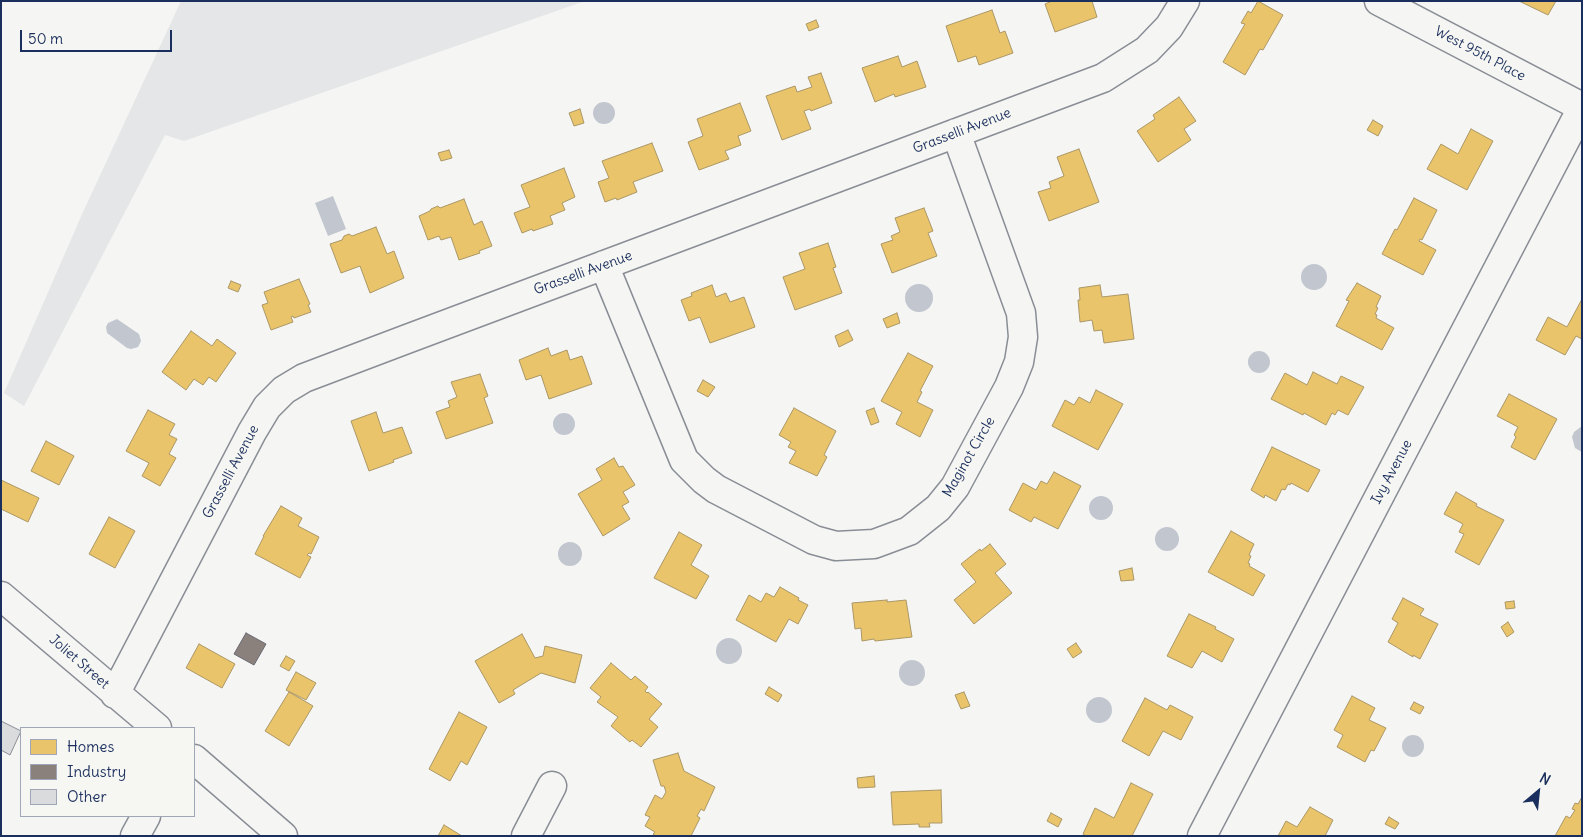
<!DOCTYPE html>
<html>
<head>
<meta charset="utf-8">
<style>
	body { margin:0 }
	#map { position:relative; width:1583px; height:837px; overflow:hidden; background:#f5f5f3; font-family:Delius,sans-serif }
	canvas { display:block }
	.frame { position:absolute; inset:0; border:2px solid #1b2f5e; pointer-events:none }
	.legend { position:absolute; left:20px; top:727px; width:175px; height:90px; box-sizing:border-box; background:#f6f6f2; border:1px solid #9ea6b7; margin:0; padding:6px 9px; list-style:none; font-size:15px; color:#1b2f5e }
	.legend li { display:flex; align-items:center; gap:10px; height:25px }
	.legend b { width:25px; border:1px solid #9ea6b7 }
	.north { position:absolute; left:1513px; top:767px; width:50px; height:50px; -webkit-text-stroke:4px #f6f6f2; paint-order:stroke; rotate:28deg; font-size:14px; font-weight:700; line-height:20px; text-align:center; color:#1b2f5e }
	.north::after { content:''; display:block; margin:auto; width:18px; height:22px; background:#1b2f5e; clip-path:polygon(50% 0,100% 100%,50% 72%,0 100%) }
	.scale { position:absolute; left:20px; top:30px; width:152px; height:22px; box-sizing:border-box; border:2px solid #1b2f5e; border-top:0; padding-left:6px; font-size:15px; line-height:18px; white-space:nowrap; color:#1b2f5e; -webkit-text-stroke:4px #f6f6f2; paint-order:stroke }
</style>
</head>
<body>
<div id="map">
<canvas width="1583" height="837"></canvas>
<div class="frame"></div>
<ul class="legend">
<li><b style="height:14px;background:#e9c46a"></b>Homes</li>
<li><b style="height:14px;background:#8a817c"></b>Industry</li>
<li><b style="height:14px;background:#dadbdc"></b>Other</li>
</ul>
<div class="north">N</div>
<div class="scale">50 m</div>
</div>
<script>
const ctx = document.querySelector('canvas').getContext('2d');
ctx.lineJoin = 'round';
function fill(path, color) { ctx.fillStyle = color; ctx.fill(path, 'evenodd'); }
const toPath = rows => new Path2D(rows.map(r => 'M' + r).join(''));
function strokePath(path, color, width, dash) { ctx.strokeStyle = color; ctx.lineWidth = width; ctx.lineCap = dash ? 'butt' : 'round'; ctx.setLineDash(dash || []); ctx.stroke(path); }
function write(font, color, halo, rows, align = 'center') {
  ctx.font = font + ' Delius,sans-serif'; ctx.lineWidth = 5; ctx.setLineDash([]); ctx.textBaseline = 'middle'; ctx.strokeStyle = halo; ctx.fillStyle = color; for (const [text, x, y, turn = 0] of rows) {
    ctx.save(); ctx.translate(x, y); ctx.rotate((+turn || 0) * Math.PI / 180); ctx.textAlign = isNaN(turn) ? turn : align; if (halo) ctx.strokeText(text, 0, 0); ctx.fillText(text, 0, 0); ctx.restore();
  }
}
fill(toPath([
	[181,1,585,1,184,141,165,135,24,406,4,393,83,212]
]), '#e4e6e7');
fill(toPath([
	'593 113a11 11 0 1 1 22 0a11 11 0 1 1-22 0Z',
	[333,196,346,229,328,236,315,203],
	'1301 277a13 13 0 1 1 26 0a13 13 0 1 1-26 0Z',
	'905 298a14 14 0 1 1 28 0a14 14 0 1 1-28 0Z',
	[117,319,139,334,141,341,138,347,131,349,127,348,107,333,106,327,108,323],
	'1248 362a11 11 0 1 1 22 0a11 11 0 1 1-22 0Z',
	'553 424a11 11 0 1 1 22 0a11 11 0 1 1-22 0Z',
	[1582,426,1582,452,1575,448,1572,437,1574,432],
	'1089 508a12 12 0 1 1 24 0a12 12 0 1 1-24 0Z',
	'1155 539a12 12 0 1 1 24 0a12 12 0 1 1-24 0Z',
	'558 554a12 12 0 1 1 24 0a12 12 0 1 1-24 0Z',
	'716 651a13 13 0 1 1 26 0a13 13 0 1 1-26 0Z',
	'899 673a13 13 0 1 1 26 0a13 13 0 1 1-26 0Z',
	'1086 710a13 13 0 1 1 26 0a13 13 0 1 1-26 0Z',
	'1402 746a11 11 0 1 1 22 0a11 11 0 1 1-22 0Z'
]), '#c1c6cf');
const homes = toPath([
	[1052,1,1092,1,1097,17,1055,32,1045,4,1052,1],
	[1258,1,1283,15,1263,50,1260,49,1245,75,1223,62,1245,24,1241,23,1248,11,1251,13,1258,1],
	[1519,1,1556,1,1548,15,1519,1],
	[992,10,1000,33,1005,31,1013,53,979,65,976,56,958,62,946,26,992,10],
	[816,20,819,27,809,31,806,24,816,20],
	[898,56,902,67,917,61,926,87,895,97,894,94,875,102,862,68,898,56],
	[821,73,832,103,811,111,810,109,804,111,811,129,782,140,766,96,795,86,797,92,812,87,808,77,821,73],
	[1179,97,1196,121,1184,129,1191,140,1158,162,1137,131,1155,119,1153,115,1179,97],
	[740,103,751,131,738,136,741,145,725,151,729,159,699,170,688,142,703,136,697,119,740,103],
	[580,109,584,123,574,126,569,113,580,109],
	[1373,120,1383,126,1378,136,1367,130,1373,120],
	[1471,129,1493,141,1467,190,1427,169,1441,144,1458,154,1471,129],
	[652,143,663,171,633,182,637,192,617,200,616,198,605,202,598,182,609,178,602,161,652,143],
	[1079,149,1099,202,1049,221,1038,192,1051,188,1049,182,1064,176,1057,157,1079,149],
	[449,150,452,158,441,161,438,153,449,150],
	[564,168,575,197,562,203,565,210,550,216,553,224,533,231,532,229,522,233,514,213,530,207,521,185,564,168],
	[1414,198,1437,210,1422,240,1420,239,1419,241,1436,250,1423,275,1382,254,1395,229,1397,230,1414,198],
	[464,199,474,225,482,221,492,246,479,251,480,253,459,260,451,237,441,240,439,236,428,240,419,216,430,211,431,209,438,206,440,208,464,199],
	[924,208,933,231,928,233,937,256,892,273,881,244,893,240,891,236,900,232,895,218,924,208],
	[376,227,387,254,394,251,404,278,370,293,360,266,341,273,330,244,342,240,344,236,349,234,352,236,376,227],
	[828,243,836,267,833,268,842,293,795,310,783,277,805,269,799,253,828,243],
	[299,279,310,304,308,305,311,312,294,318,293,316,291,317,293,322,271,330,262,305,268,303,264,292,299,279],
	[231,281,241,285,238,292,228,288,231,281],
	[1357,283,1381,296,1376,307,1378,308,1375,314,1377,315,1376,318,1394,328,1382,350,1336,326,1349,301,1346,300,1357,283],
	[712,285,716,297,726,293,730,302,744,297,755,327,710,343,700,317,689,321,681,300,692,296,691,293,712,285],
	[1100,285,1102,297,1128,294,1134,339,1104,343,1102,330,1094,331,1092,320,1080,322,1078,300,1080,300,1079,288,1100,285],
	[1582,299,1582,339,1576,336,1565,355,1536,340,1548,317,1567,327,1582,299],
	[897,313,900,323,887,328,883,319,897,313],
	[848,330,853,340,839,347,835,336,848,330],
	[191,331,212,346,217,339,236,353,216,382,209,377,203,385,194,379,186,390,162,372,191,331],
	[548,348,551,356,567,350,570,360,582,356,592,384,549,399,541,375,526,380,519,360,548,348],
	[908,353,933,366,920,391,922,392,917,402,933,410,920,437,896,424,902,412,881,401,908,353],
	[1313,372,1337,384,1341,376,1364,387,1348,415,1338,410,1335,415,1332,413,1326,425,1304,413,1303,415,1271,399,1285,373,1307,385,1313,372],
	[480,374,488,396,484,398,493,423,446,439,436,412,450,407,448,401,457,397,451,382,480,374],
	[703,380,715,387,708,397,697,391,703,380],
	[1096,390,1123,404,1098,450,1052,426,1065,400,1074,405,1079,397,1090,403,1096,390],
	[1509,394,1557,419,1535,460,1511,447,1516,437,1514,435,1518,427,1497,416,1509,394],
	[794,408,836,431,824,455,827,457,817,476,789,463,796,451,788,447,791,442,779,435,794,408],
	[874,408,879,422,871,425,866,411,874,408],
	[148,410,175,424,169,435,177,439,169,454,176,458,160,486,142,476,149,463,126,451,148,410],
	[376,412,383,433,402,427,412,453,393,460,394,462,369,471,351,421,376,412],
	[46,441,74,456,59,485,31,471,46,441],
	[1272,447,1320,470,1308,492,1291,483,1290,485,1288,484,1285,490,1282,489,1276,501,1265,495,1264,498,1251,490,1272,447],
	[614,458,619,467,623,466,635,485,623,492,629,502,622,506,630,519,603,536,578,494,602,480,596,469,614,458],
	[1054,472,1081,486,1058,529,1034,517,1031,522,1009,510,1023,483,1036,490,1041,481,1047,484,1054,472],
	[1,480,39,498,28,522,1,509,1,480],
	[1456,492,1477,504,1476,506,1504,520,1479,565,1455,552,1464,534,1459,532,1463,524,1444,514,1456,492],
	[281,506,302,518,298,526,319,537,311,554,309,553,307,555,311,557,300,578,255,554,264,536,263,536,281,506],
	[109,517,135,531,115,568,89,554,109,517],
	[1231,531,1254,544,1249,555,1251,556,1248,563,1250,564,1249,566,1265,575,1253,596,1208,572,1231,531],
	[679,532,702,545,691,565,709,576,696,599,654,578,679,532],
	[990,544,1006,564,995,573,1012,593,974,624,954,600,976,582,961,564,980,549,981,551,990,544],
	[1132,568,1134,580,1121,581,1119,571,1132,568],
	[780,587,799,598,798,600,808,605,798,624,789,619,776,642,736,620,749,595,761,602,766,593,774,597,780,587],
	[1403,598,1424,609,1420,615,1438,624,1420,659,1413,655,1413,657,1388,642,1398,623,1392,619,1403,598],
	[887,600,887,602,906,600,912,637,875,641,874,639,862,641,861,628,855,629,852,603,887,600],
	[1514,601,1515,608,1506,609,1505,602,1514,601],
	[1189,614,1216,627,1215,629,1234,639,1222,662,1202,651,1192,668,1167,656,1189,614],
	[1508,622,1514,632,1507,637,1501,627,1508,622],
	[522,634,535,658,543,656,545,646,582,655,575,683,541,673,513,690,515,694,499,703,475,661,522,634],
	[1076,643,1082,652,1073,658,1067,649,1076,643],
	[199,644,235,664,222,688,186,668,199,644],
	[286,656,295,661,289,671,280,666,286,656],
	[611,663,631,680,635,676,648,687,645,691,647,693,648,692,662,704,649,719,658,727,641,747,632,740,630,742,611,726,618,717,597,702,601,697,590,688,611,663],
	[296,672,316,683,306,700,286,690,296,672],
	[769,687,782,695,778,702,765,694,769,687],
	[289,692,313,706,289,746,265,731,289,692],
	[964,692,970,706,961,709,955,695,964,692],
	[1352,696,1375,708,1369,720,1386,728,1374,751,1371,750,1365,762,1337,747,1343,735,1334,730,1352,696],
	[1145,698,1167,710,1170,705,1193,717,1181,740,1163,731,1149,756,1122,741,1145,698],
	[1414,702,1424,707,1420,714,1410,709,1414,702],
	[459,712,487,727,467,765,461,761,450,781,429,769,459,712],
	[678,753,684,771,715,787,704,811,701,809,697,816,700,818,691,836,656,836,653,834,655,832,645,826,650,817,645,815,655,795,662,799,666,792,664,786,661,786,653,760,678,753],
	[874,776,875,787,858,788,857,778,874,776],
	[1131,783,1153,794,1132,836,1086,836,1083,834,1095,808,1114,818,1131,783],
	[941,790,942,823,929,823,930,827,919,827,919,824,893,825,891,792,941,790],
	[1582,797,1582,836,1555,836,1566,816,1570,818,1575,810,1572,809,1575,803,1578,804,1582,797],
	[1310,807,1333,820,1325,836,1278,836,1286,821,1297,827,1310,807],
	[1051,813,1062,819,1058,827,1047,821,1051,813],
	[1389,817,1399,823,1395,829,1385,824,1389,817],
	[444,825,462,836,438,836,444,825]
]);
fill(homes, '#e9c46a');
strokePath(homes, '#ab9766', 1);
const industry = toPath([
	[246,633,266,644,254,665,234,654,246,633]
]);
fill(industry, '#8a817c');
strokePath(industry, '#696873', 1);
const building = toPath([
	[1,721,21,731,10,755,1,750,1,721]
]);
fill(building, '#dadbdc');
strokePath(building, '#898d95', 1);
const minor = toPath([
	[1379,1,1582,107],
	[604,265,684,460,704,480,716,489,814,540,836,546,874,544,909,531,938,508,955,487,1009,387,1019,362,1023,337,1021,313,956,133],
	[1,596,157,728],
	[115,694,252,432,267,407,284,390,304,378,407,339,1103,78,1147,50,1169,27,1185,1],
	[194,759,283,836],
	[135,836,146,816],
	[526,836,552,786],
	[1202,836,1582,108]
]);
strokePath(minor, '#898d95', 31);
strokePath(minor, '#f5f5f3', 28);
write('14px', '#1b2f5e', '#f6f6f2', [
	["West 95th Place",1480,54,28],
	["Grasselli Avenue",962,131,-21],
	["Grasselli Avenue",583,273,-20],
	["Maginot Circle",969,457,-60],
	["Grasselli Avenue",231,472,-62],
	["Ivy Avenue",1392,472,-62],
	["Joliet Street",79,662,41]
]);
</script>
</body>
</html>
